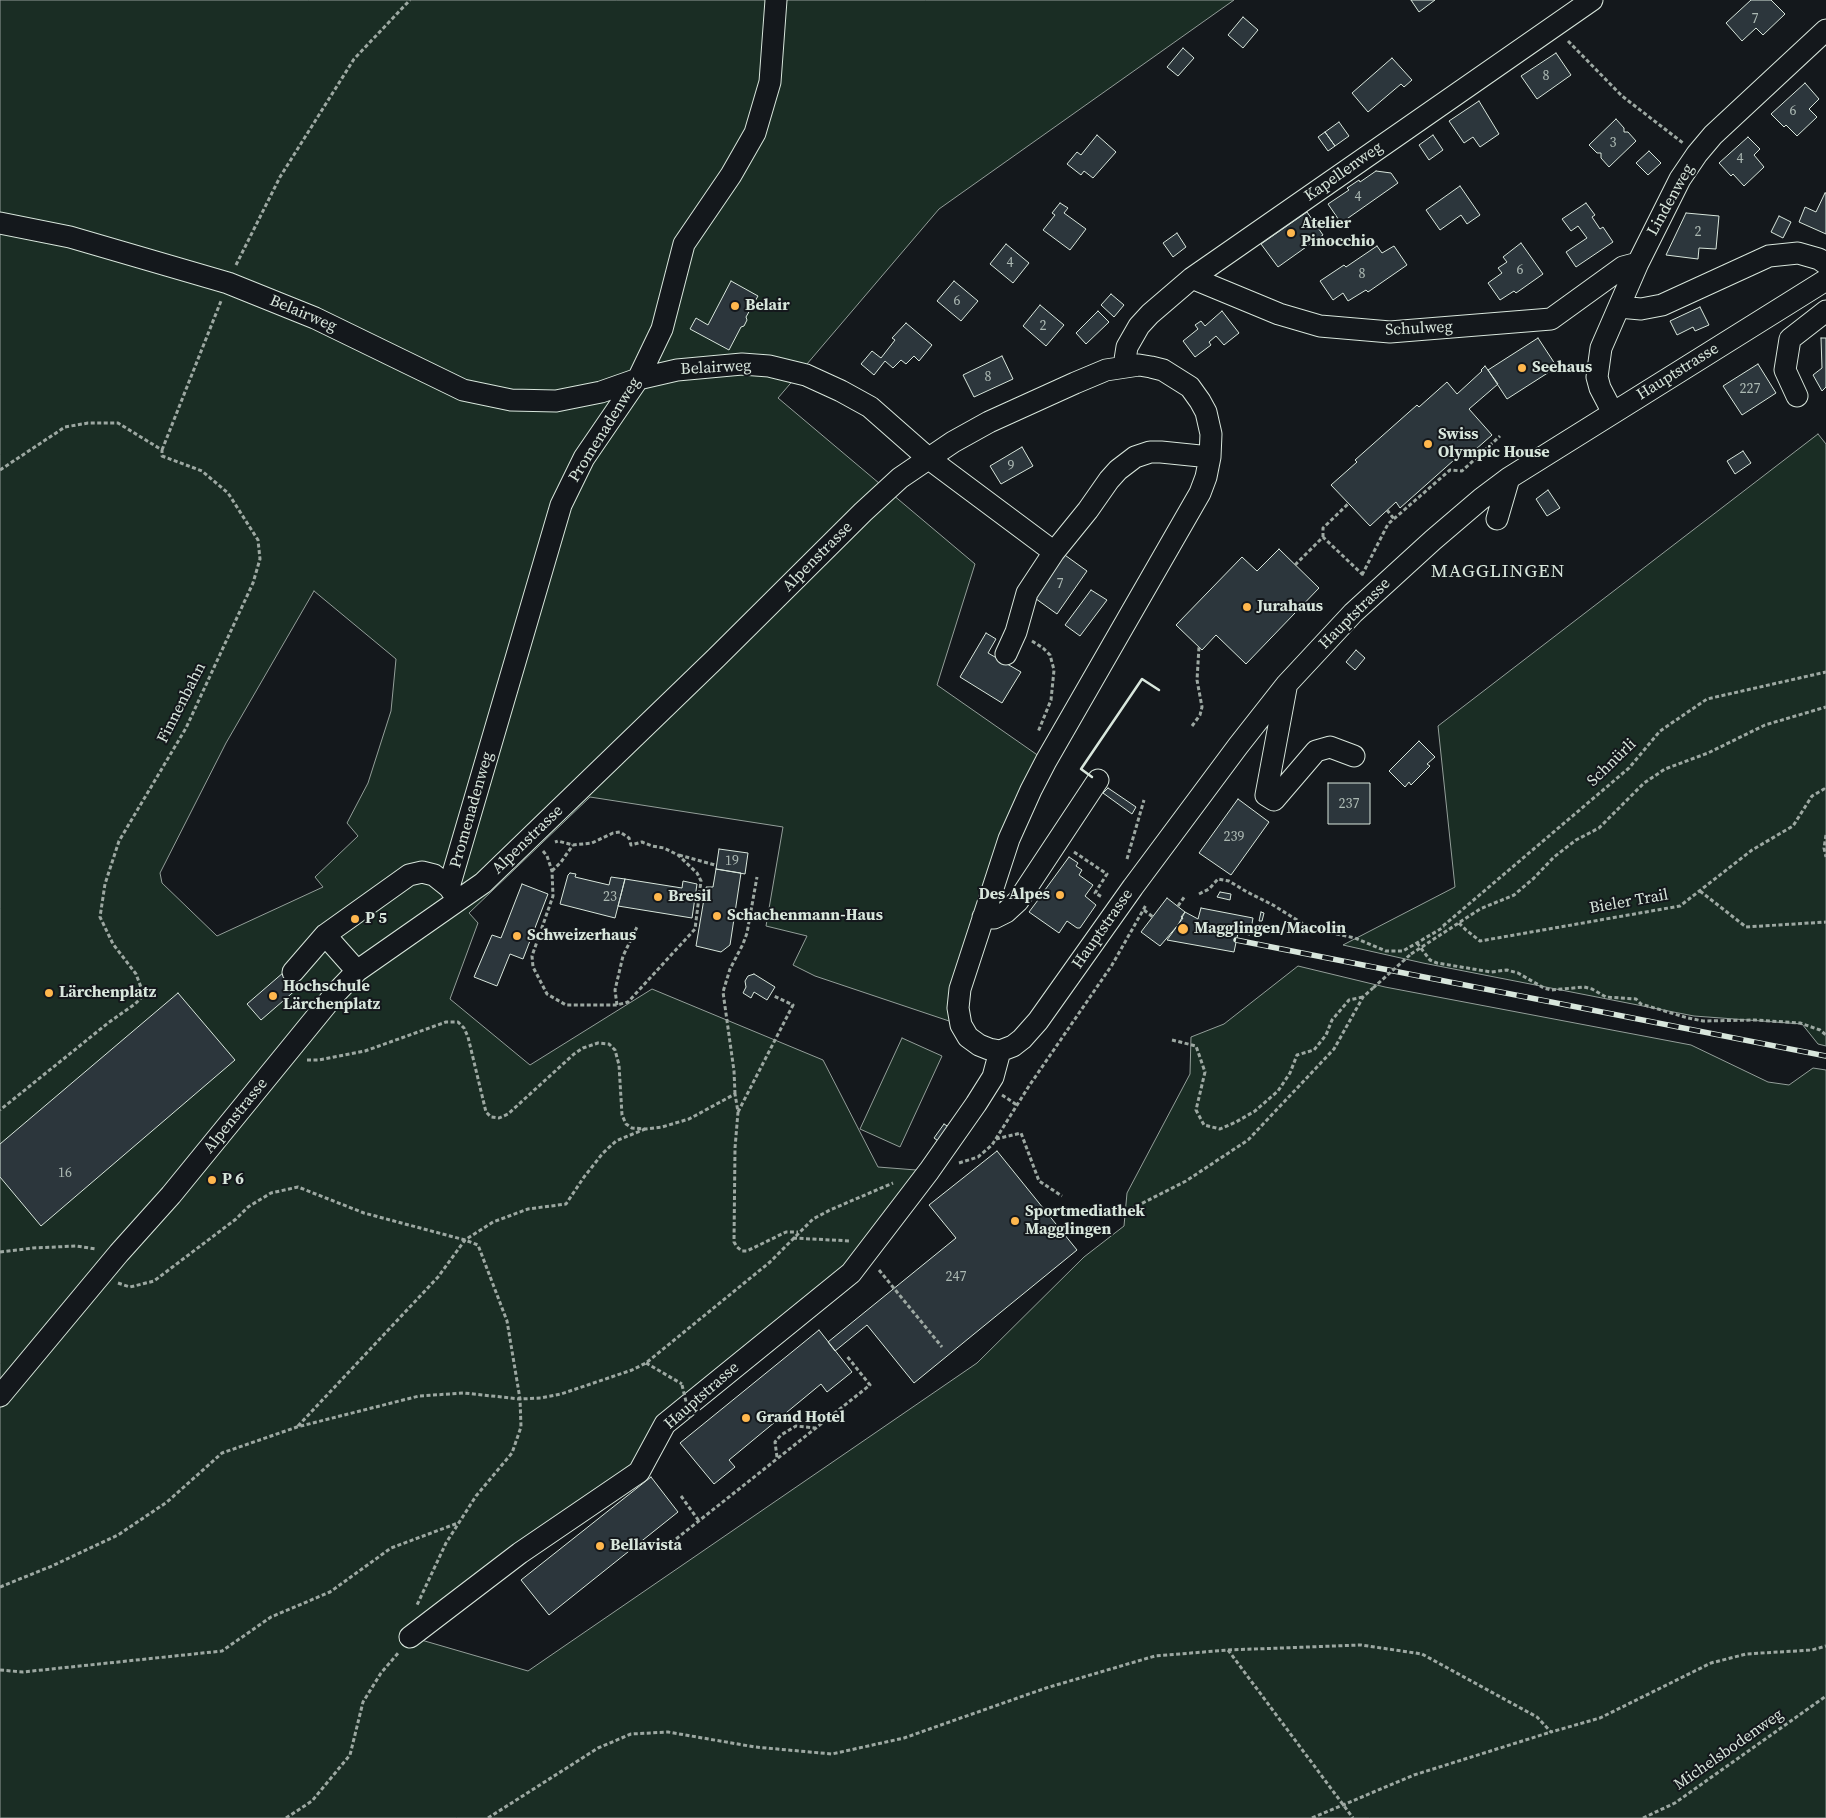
<!DOCTYPE html>
<html>
<head>
<meta charset="utf-8">
<style>
	body { margin:0 }
	canvas { display:block; background:#14181c }
</style>
</head>
<body>
<canvas width="1826" height="1818"></canvas>
<script>
const ctx = document.querySelector('canvas').getContext('2d');
ctx.lineJoin = 'round';
function fill(path, color) { ctx.fillStyle = color; ctx.fill(path, 'evenodd'); }
const toPath = rows => new Path2D(rows.map(r => 'M' + r).join(''));
function strokePath(path, color, width, dash) { ctx.strokeStyle = color; ctx.lineWidth = width; ctx.lineCap = dash ? 'butt' : 'round'; ctx.setLineDash(dash || []); ctx.stroke(path); }
function write(font, color, halo, rows, align = 'center') {
  ctx.font = font + ' "Source Serif 4",serif'; ctx.lineWidth = 4; ctx.setLineDash([]); ctx.textBaseline = 'middle'; ctx.strokeStyle = halo; ctx.fillStyle = color; for (const [text, x, y, turn = 0] of rows) {
    ctx.save(); ctx.translate(x, y); ctx.rotate((+turn || 0) * Math.PI / 180); ctx.textAlign = isNaN(turn) ? turn : align; if (halo) ctx.strokeText(text, 0, 0); ctx.fillText(text, 0, 0); ctx.restore();
  }
}
const green = toPath([
	[0,0,1234,0,939,209,778,398,975,564,937,685,1046,761,1009,839,961,1025,815,976,793,965,807,936,766,926,783,827,590,797,469,913,478,923,450,999,530,1065,652,989,823,1060,878,1167,929,1171,867,1254,665,1424,639,1472,411,1637,528,1671,977,1363,1084,1257,1124,1226,1127,1193,1190,1074,1191,1037,1224,1024,1298,966,1385,987,1691,1045,1768,1082,1789,1085,1813,1068,1826,1070,1826,1818,0,1818,0,0],
	[314,591,396,659,391,711,368,783,347,823,358,836,315,877,323,887,217,936,162,883,160,873,226,743,314,591],
	[1818,434,1826,444,1826,1046,1818,1044,1802,1024,1694,1016,1423,963,1343,945,1455,887,1438,726,1818,434],
	[902,1038,942,1056,900,1147,860,1129,902,1038]
]);
fill(green, '#1a2d24');
strokePath(green, '#939e99', 1);
const building = toPath([
	[1411,0,1435,0,1419,12,1411,0],
	[1751,0,1771,0,1785,14,1763,35,1756,28,1742,41,1726,23,1751,0],
	[1243,17,1258,30,1243,48,1228,35,1243,17],
	[1183,48,1194,58,1178,76,1167,67,1183,48],
	[1556,53,1571,75,1537,99,1521,76,1556,53],
	[1392,58,1412,80,1404,87,1401,84,1368,112,1352,93,1392,58],
	[1805,83,1819,99,1809,109,1817,117,1797,136,1786,125,1784,127,1771,114,1805,83],
	[1479,101,1499,134,1480,147,1473,137,1464,143,1449,121,1479,101],
	[1616,119,1624,128,1624,132,1628,132,1636,141,1609,167,1601,158,1601,153,1597,153,1589,145,1616,119],
	[1339,122,1349,136,1335,146,1325,132,1339,122],
	[1325,132,1335,146,1328,151,1318,137,1325,132],
	[1097,135,1116,152,1093,178,1084,171,1081,175,1067,164,1077,152,1081,155,1097,135],
	[1433,135,1443,150,1429,160,1419,145,1433,135],
	[1748,137,1760,149,1754,155,1764,167,1744,186,1733,174,1731,176,1719,163,1748,137],
	[1649,151,1661,163,1648,175,1636,163,1649,151],
	[1376,171,1391,173,1398,183,1341,223,1328,204,1349,190,1347,188,1359,180,1360,182,1376,171],
	[1460,186,1480,215,1467,224,1461,215,1440,230,1426,210,1460,186],
	[1825,193,1826,193,1826,234,1799,222,1805,207,1816,212,1825,193],
	[1060,203,1068,208,1064,213,1086,229,1070,250,1043,230,1055,215,1052,213,1060,203],
	[1586,203,1595,215,1592,217,1600,229,1603,227,1613,242,1576,267,1566,252,1587,238,1578,226,1571,231,1562,219,1586,203],
	[1307,212,1323,235,1278,267,1261,244,1307,212],
	[1686,213,1719,216,1716,249,1699,248,1698,259,1666,255,1686,213],
	[1779,216,1791,222,1783,238,1771,232,1779,216],
	[1177,233,1186,247,1173,257,1163,243,1177,233],
	[1521,243,1543,274,1516,293,1514,291,1500,300,1488,283,1502,273,1498,268,1507,262,1503,257,1521,243],
	[1006,244,1029,263,1013,283,990,264,1006,244],
	[1377,246,1382,253,1394,246,1407,265,1368,292,1366,290,1348,301,1343,293,1333,300,1320,281,1344,265,1346,267,1377,246],
	[731,281,758,296,746,317,747,320,744,326,741,327,729,350,690,329,696,318,708,325,731,281],
	[954,281,978,301,961,321,937,301,954,281],
	[1111,294,1124,305,1114,317,1101,305,1111,294],
	[1040,305,1064,325,1046,346,1023,326,1040,305],
	[1700,307,1709,325,1695,331,1693,327,1677,335,1670,321,1700,307],
	[1098,311,1109,322,1086,344,1076,333,1098,311],
	[1222,311,1239,333,1224,345,1216,336,1209,342,1211,345,1195,357,1183,341,1198,329,1195,325,1201,321,1205,326,1222,311],
	[906,323,932,345,919,361,914,356,906,364,901,360,893,368,885,361,874,375,861,364,872,351,881,358,895,340,892,338,906,323],
	[1538,338,1557,367,1507,399,1488,370,1538,338],
	[1821,338,1826,338,1826,387,1822,391,1813,375,1822,368,1821,338],
	[1002,356,1013,379,974,397,963,375,1002,356],
	[1758,364,1776,393,1742,415,1723,386,1758,364],
	[1485,366,1498,384,1469,409,1492,435,1467,457,1463,452,1400,508,1396,502,1370,526,1331,485,1357,462,1355,460,1417,405,1419,407,1447,382,1457,394,1482,371,1481,370,1485,366],
	[1022,447,1033,466,1001,484,990,466,1022,447],
	[1743,451,1751,463,1735,474,1727,461,1743,451],
	[1548,490,1560,508,1547,516,1536,499,1548,490],
	[1279,549,1319,588,1246,664,1216,635,1202,650,1176,625,1242,557,1257,571,1279,549],
	[1062,553,1087,571,1057,614,1032,596,1062,553],
	[1091,590,1107,600,1080,636,1065,625,1091,590],
	[986,633,996,639,988,653,1021,672,1002,703,960,677,986,633],
	[1356,650,1365,658,1355,670,1346,662,1356,650],
	[1419,741,1435,757,1427,764,1430,766,1411,785,1409,782,1405,787,1389,771,1419,741],
	[1328,783,1370,783,1370,824,1328,824,1328,783],
	[1108,788,1136,807,1132,814,1103,793,1108,788],
	[1238,799,1269,822,1231,875,1199,853,1238,799],
	[719,849,748,853,745,874,716,869,719,849],
	[1069,857,1078,863,1076,866,1082,870,1079,875,1093,885,1085,896,1096,905,1080,928,1077,928,1067,921,1059,933,1029,912,1038,900,1034,896,1038,891,1042,894,1069,857],
	[716,869,741,873,730,945,721,952,696,946,706,887,713,887,716,869],
	[570,873,576,874,575,877,609,885,611,877,625,879,615,918,560,904,568,875,570,873],
	[625,879,682,888,683,881,697,884,692,918,618,906,625,879],
	[522,884,548,894,523,959,510,954,497,986,474,977,492,935,501,938,522,884],
	[1220,892,1231,894,1230,900,1217,897,1220,892],
	[1167,898,1185,912,1178,925,1160,946,1141,932,1167,898],
	[1201,908,1253,918,1250,935,1238,933,1234,952,1167,940,1183,918,1181,917,1185,912,1198,919,1201,908],
	[1261,912,1264,913,1262,921,1259,921,1261,912],
	[284,972,298,988,261,1020,247,1004,284,972],
	[754,974,775,987,767,1000,754,992,751,998,743,993,746,987,745,981,748,976,754,974],
	[178,993,235,1060,41,1226,0,1177,0,1144,178,993],
	[944,1124,952,1129,941,1143,934,1138,944,1124],
	[997,1151,1077,1250,914,1383,867,1325,835,1351,828,1342,956,1238,929,1205,997,1151],
	[819,1330,852,1372,827,1392,821,1384,729,1460,735,1467,714,1484,680,1443,819,1330],
	[651,1477,678,1512,549,1615,521,1580,651,1477]
]);
fill(building, '#2c363c');
strokePath(building, '#d8e6dc', 1);
const minor = toPath([
	[0,223,70,237,228,283,315,318,463,390,511,400,556,401,601,392,638,379,677,370,742,364,769,366,806,375,841,391,870,407,928,458,1054,552,1027,593,1016,632,1006,654],
	[1192,278,1279,314,1320,326,1390,332,1551,319,1623,267,1638,263],
	[1619,307,1641,309,1662,305,1769,256,1798,253,1819,259,1826,264],
	[1124,366,1127,347,1139,326,1150,314,1192,278,1592,0],
	[1797,396,1785,370,1790,339,1826,311],
	[1613,413,1600,388,1597,377,1601,348,1638,263,1680,179,1697,154,1713,135,1826,30],
	[1497,519,1509,478],
	[1054,552,1088,510,1109,480,1118,470,1135,457,1150,452,1161,452,1210,457],
	[1286,688,1266,795,1274,800,1316,751,1330,747,1354,756],
	[458,900,449,887,561,505,584,458,638,379,662,329,684,244,731,175,755,133,770,82,776,0],
	[983,917,994,918,1006,912,1018,901,1098,780],
	[357,971,325,935,409,875,422,872,434,875,449,887],
	[293,972,325,935],
	[0,1396,119,1253,171,1195,335,994,357,971,483,883,716,658,863,512,900,478,953,442,989,422,1075,383,1106,370,1139,365,1151,367,1163,370,1190,387,1200,401,1206,412,1211,434,1210,457,1206,477,1200,493,1046,761,1031,790,1009,839,960,989,958,1008,961,1025,968,1037,979,1045,989,1049,1000,1051,1013,1046,1022,1039,1038,1021,1133,887,1238,746,1286,685,1353,613,1433,540,1481,499,1509,478,1826,280],
	[410,1637,520,1553,639,1472,665,1424,851,1273,929,1171,976,1104,993,1077,1000,1051]
]);
strokePath(minor, '#d8e6dc', 23);
strokePath(toPath([
	[1568,41,1622,96,1683,143],
	[236,265,280,177,354,59,410,0],
	[162,450,221,301],
	[0,470,65,427,88,423,118,423,162,450,162,456,202,471,228,493,258,540,260,559,253,583,186,728,119,841,105,884,100,917,113,944,136,974,142,990,141,998,135,1004,108,1023,0,1110],
	[1387,510,1394,519],
	[1323,537,1323,528,1348,504],
	[1295,565,1323,537,1363,575],
	[1362,575,1388,524,1450,470,1462,471,1500,436],
	[1032,641,1043,648,1050,655,1054,670,1051,700,1038,732],
	[1192,726,1200,715,1202,707,1197,680,1199,647],
	[1826,835,1824,848,1826,857],
	[543,851,547,856,552,871,553,896,532,956,533,967,547,994,566,1005,617,1005,628,1002,695,929,701,881,697,873,678,855,664,848,652,846,642,842,631,845,629,838,620,832,613,833,592,843,573,845,558,841,555,842],
	[1074,852,1107,874,1095,893,1102,897],
	[679,855,715,865],
	[1127,859,1144,800],
	[552,871,561,862,573,845],
	[1700,891,1746,927,1826,922],
	[1199,894,1209,889,1218,879,1229,881,1247,892,1273,905,1305,925,1323,931,1355,938,1386,951,1403,951,1444,927],
	[1178,906,1185,896],
	[1144,910,1153,917],
	[1459,923,1466,930,1480,941,1680,906,1752,850,1793,826,1812,796,1824,789,1826,792],
	[1443,926,1629,768,1660,731,1707,699,1826,672],
	[1417,943,1430,960,1437,963,1491,972,1507,970,1518,973,1544,988,1551,990,1584,987,1592,989,1606,997,1636,999,1641,1004,1688,1018,1703,1021,1755,1020,1800,1023,1820,1030,1826,1035],
	[1411,954,1480,909,1514,895,1534,878,1554,857,1576,840,1599,828,1644,783,1665,769,1708,753,1765,725,1826,707],
	[617,1005,615,990,623,956,637,927],
	[1172,1040,1196,1046,1205,1072,1196,1110,1204,1125,1220,1129,1236,1122,1255,1111,1278,1091,1290,1073,1297,1055,1314,1050,1326,1035,1332,1020,1349,1000,1363,997],
	[307,1060,319,1060,365,1051,446,1022,458,1022,464,1028,468,1037,486,1112,491,1117,499,1118,508,1114,574,1054,583,1048,598,1043,609,1044,615,1050,619,1065,622,1115,626,1124,632,1128,646,1129,662,1127,689,1119,735,1094,738,1112,735,1148,734,1242,737,1247,742,1251,747,1251,786,1232,798,1232],
	[735,1094,734,1071,723,992,730,969,743,944,747,933,757,877],
	[1002,1095,1017,1105],
	[738,1112,793,1005,774,996],
	[996,1139,1021,1133,1039,1181,1062,1196],
	[959,1163,978,1157,992,1145,1029,1086,1112,965,1146,905],
	[1106,1213,1119,1215,1186,1181,1248,1140,1334,1049,1363,997,1373,988],
	[793,1238,851,1241],
	[0,1252,33,1248,76,1246,96,1249],
	[879,1270,942,1347],
	[118,1283,130,1287,154,1281,236,1219,248,1207,271,1193,298,1187,364,1213,465,1240,478,1245,507,1321,520,1399,521,1427,512,1453,476,1496,446,1543,417,1605],
	[646,1363,682,1384],
	[298,1426,438,1277,465,1240,493,1222,528,1209,566,1204,584,1177,603,1153,616,1141,645,1129],
	[777,1457,775,1442,781,1435,796,1426,815,1428],
	[681,1496,699,1521],
	[671,1543,870,1385,846,1355],
	[0,1587,52,1566,118,1535,167,1502,222,1453,297,1427,419,1396,464,1393,520,1399,541,1398,561,1394,632,1370,646,1363,770,1262,813,1219,830,1210,893,1183],
	[1228,1650,1353,1818],
	[0,1670,23,1672,222,1651,271,1617,330,1592,391,1548,458,1523],
	[286,1818,312,1801,350,1755,363,1702,381,1673,399,1652],
	[488,1818,598,1748,631,1734,668,1732,755,1747,832,1754,904,1738,1046,1688,1155,1656,1228,1650,1361,1645,1422,1654,1537,1717,1551,1732,1600,1718,1711,1663,1746,1654,1812,1650,1826,1646],
	[1312,1818,1414,1775,1551,1732],
	[1643,1818,1675,1803,1826,1696]
]), '#9da8a2', 3, [4, 2.5]);
strokePath(minor, '#14181c', 21);
const rail = toPath([
	[1236,940,1826,1056]
]);
strokePath(rail, '#d8e6dc', 5.5);
strokePath(rail, '#14181c', 4, [11]);
strokePath(toPath([
	[1373,988,1411,954],
	[682,1385,690,1418]
]), '#9da8a2', 3, [4, 2.5]);
strokePath(toPath([
	[1092,777,1081,769,1142,679,1159,690]
]), '#d8e6dc', 2.5);
for (const [x, y, r, color] of [
	[1291,233,5,"#ffb74d"],
	[735,306,5,"#ffb74d"],
	[1522,368,5,"#ffb74d"],
	[1428,444,5,"#ffb74d"],
	[1247,607,5,"#ffb74d"],
	[1060,895,5,"#ffb74d"],
	[658,897,5,"#ffb74d"],
	[717,916,5,"#ffb74d"],
	[355,919,5,"#ffb74d"],
	[1183,929,6,"#ffb74d"],
	[517,936,5,"#ffb74d"],
	[49,993,5,"#ffb74d"],
	[273,996,5,"#ffb74d"],
	[212,1180,5,"#ffb74d"],
	[1015,1221,5,"#ffb74d"],
	[746,1418,5,"#ffb74d"],
	[600,1546,5,"#ffb74d"]
]) { const dot = new Path2D(); dot.arc(x, y, r, 0, 2 * Math.PI); ctx.fillStyle = color; ctx.fill(dot); strokePath(dot, '#14181c', 2); }
write('14px', '#adbab4', null, [
	["7",1755,19],
	["8",1546,76],
	["6",1793,111],
	["3",1613,143],
	["4",1740,159],
	["4",1358,197],
	["2",1698,232],
	["4",1010,263],
	["6",1520,270],
	["8",1362,274],
	["6",957,301],
	["2",1043,326],
	["8",988,377],
	["227",1750,389],
	["9",1011,466],
	["7",1060,584],
	["237",1349,804],
	["239",1234,837],
	["19",732,861],
	["23",610,897],
	["16",65,1173],
	["247",956,1277]
]);
write('16px', '#d8e6dc', '#14181c', [
	["Kapellenweg",1344,172,-35],
	["Lindenweg",1671,200,-61],
	["Belairweg",303,314,23],
	["Schulweg",1419,329,-3],
	["Belairweg",716,368,-3],
	["Hauptstrasse",1678,372,-32],
	["Promenadenweg",605,430,-58],
	["Alpenstrasse",818,557,-45],
	["Hauptstrasse",1355,614,-45],
	["Finnenbahn",182,703,-63],
	["Schnürli",1612,763,-44],
	["Promenadenweg",472,810,-74],
	["Alpenstrasse",528,840,-44],
	["Bieler Trail",1629,902,-10],
	["Hauptstrasse",1103,929,-55],
	["Alpenstrasse",236,1116,-51],
	["Hauptstrasse",702,1396,-41],
	["Michelsbodenweg",1729,1750,-35]
]);
write('bold 16px', '#d8e6dc', '#14181c', [
	["Atelier",1301,224],
	["Pinocchio",1301,242],
	["Belair",745,306],
	["Seehaus",1532,368],
	["Swiss",1438,435],
	["Olympic House",1438,453],
	["Jurahaus",1257,607],
	["Des Alpes",1050,895,"right"],
	["Bresil",668,897],
	["Schachenmann-Haus",727,916],
	["P 5",365,919],
	["Magglingen/Macolin",1194,929],
	["Schweizerhaus",527,936],
	["Hochschule",283,987],
	["Lärchenplatz",283,1005],
	["Lärchenplatz",59,993],
	["P 6",222,1180],
	["Sportmediathek",1025,1212],
	["Magglingen",1025,1230],
	["Grand Hotel",756,1418],
	["Bellavista",610,1546]
], 'left');
ctx.letterSpacing = '1px';
write('19px', '#d8e6dc', '#14181c', [
	["MAGGLINGEN",1498,572]
]);
ctx.letterSpacing = '0px';
</script>
</body>
</html>
